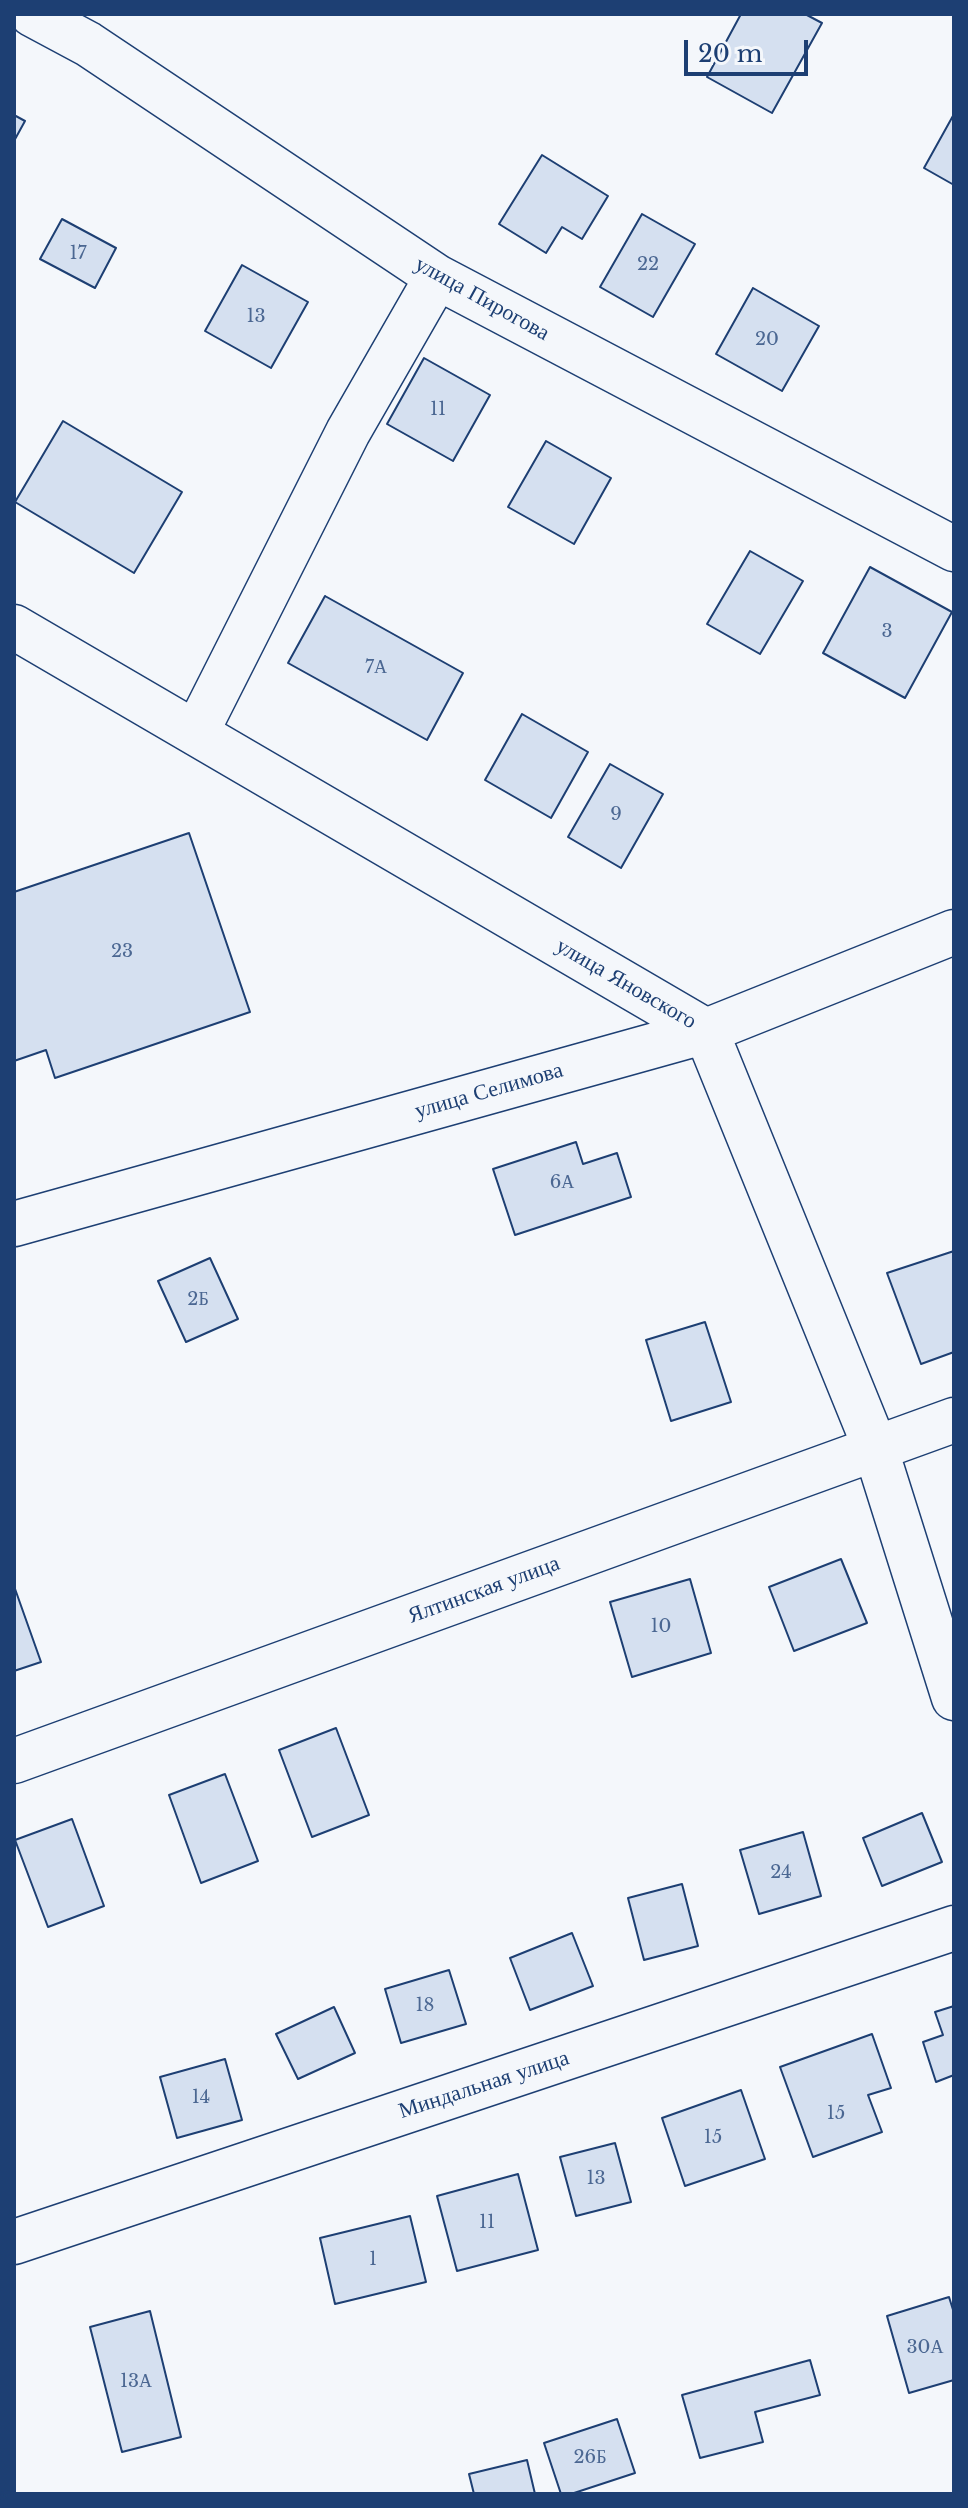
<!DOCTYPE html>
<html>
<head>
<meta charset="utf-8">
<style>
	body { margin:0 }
	#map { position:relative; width:968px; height:2508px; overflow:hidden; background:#f4f7fb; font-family:"Libre Baskerville",serif }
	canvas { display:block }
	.frame { position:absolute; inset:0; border:16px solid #1d3f73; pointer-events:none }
	.scale { position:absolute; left:684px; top:40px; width:124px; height:36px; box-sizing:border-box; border:4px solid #1d3f73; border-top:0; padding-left:10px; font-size:24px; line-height:28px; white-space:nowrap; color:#1d3f73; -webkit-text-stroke:6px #f4f7fb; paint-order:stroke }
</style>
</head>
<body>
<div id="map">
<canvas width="968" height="2508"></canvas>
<div class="frame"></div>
<div class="scale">20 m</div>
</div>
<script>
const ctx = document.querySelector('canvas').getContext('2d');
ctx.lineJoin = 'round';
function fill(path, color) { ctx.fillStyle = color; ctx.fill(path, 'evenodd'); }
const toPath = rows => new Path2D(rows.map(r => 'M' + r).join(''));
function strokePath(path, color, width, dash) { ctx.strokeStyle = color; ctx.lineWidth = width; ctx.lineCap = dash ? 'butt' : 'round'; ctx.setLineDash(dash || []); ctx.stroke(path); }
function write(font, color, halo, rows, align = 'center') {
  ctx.font = font + ' "Libre Baskerville",serif'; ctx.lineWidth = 6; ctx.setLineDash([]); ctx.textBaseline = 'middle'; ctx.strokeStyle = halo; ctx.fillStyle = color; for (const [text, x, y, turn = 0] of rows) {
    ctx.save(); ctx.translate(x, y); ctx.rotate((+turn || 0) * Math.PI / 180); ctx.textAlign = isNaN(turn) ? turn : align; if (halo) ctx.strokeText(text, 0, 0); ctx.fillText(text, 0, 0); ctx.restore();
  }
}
const building = toPath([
	[741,14,805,14,822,23,772,113,707,77,741,14],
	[954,114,954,185,924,168,954,114],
	[14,115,25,121,14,141,14,115],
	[542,155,608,196,582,239,562,227,546,253,499,224,542,155],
	[642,214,695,244,653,317,600,287,642,214],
	[62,219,116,248,95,288,40,259,62,219],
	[242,265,308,302,271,368,205,331,242,265],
	[753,288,819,326,782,391,716,354,753,288],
	[424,358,490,395,453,461,387,424,424,358],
	[63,421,182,492,134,573,15,502,63,421],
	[546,441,611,478,574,544,508,507,546,441],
	[750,551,803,581,760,654,707,624,750,551],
	[870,567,952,612,905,698,823,653,870,567],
	[325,596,463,673,427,740,288,663,325,596],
	[522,714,588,752,551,818,485,780,522,714],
	[610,764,663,794,621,868,568,837,610,764],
	[189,833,250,1012,55,1078,46,1050,14,1061,14,892,189,833],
	[576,1142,583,1164,617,1153,631,1197,515,1235,493,1169,576,1142],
	[954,1251,954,1352,921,1364,887,1273,954,1251],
	[210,1258,238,1319,186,1342,158,1281,210,1258],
	[705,1322,731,1402,671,1421,646,1340,705,1322],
	[841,1559,867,1623,794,1651,769,1587,841,1559],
	[690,1579,711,1653,632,1677,610,1602,690,1579],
	[14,1586,41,1662,14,1671,14,1586],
	[336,1728,369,1815,312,1837,279,1750,336,1728],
	[225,1774,258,1861,201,1883,169,1795,225,1774],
	[922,1813,942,1862,882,1886,863,1838,922,1813],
	[72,1819,104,1906,48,1927,15,1840,72,1819],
	[803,1832,821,1896,759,1914,740,1850,803,1832],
	[682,1884,698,1946,644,1960,628,1898,682,1884],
	[572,1933,593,1986,530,2010,510,1958,572,1933],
	[449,1970,466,2024,401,2043,385,1989,449,1970],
	[954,2006,954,2075,936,2082,923,2042,943,2035,935,2012,954,2006],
	[334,2007,355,2053,298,2079,276,2034,334,2007],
	[872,2034,891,2088,868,2095,882,2132,813,2157,780,2067,872,2034],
	[225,2059,242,2120,177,2138,160,2077,225,2059],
	[741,2090,765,2159,685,2186,662,2118,741,2090],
	[615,2143,631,2202,576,2216,560,2157,615,2143],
	[518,2174,538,2250,457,2271,437,2196,518,2174],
	[410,2216,426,2282,335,2304,320,2238,410,2216],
	[949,2297,954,2313,954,2380,909,2393,887,2316,949,2297],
	[150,2311,181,2437,122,2452,90,2327,150,2311],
	[810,2360,820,2395,755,2412,763,2442,700,2458,682,2395,810,2360],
	[617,2419,635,2473,571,2494,561,2494,544,2443,617,2419],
	[527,2460,535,2494,474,2494,469,2474,527,2460]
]);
fill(building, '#d5e0f0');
strokePath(building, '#1d3f73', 2);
const minor = toPath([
	[32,14,88,44,437,277,954,549],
	[14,627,706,1031,875,1447,954,1698],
	[196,733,348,432,437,277],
	[14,1224,706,1031,954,932],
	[14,1761,954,1420],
	[14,2242,954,1928]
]);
strokePath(minor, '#1d3f73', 47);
strokePath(minor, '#f4f7fb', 44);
write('18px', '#4b6792', null, [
	["17",78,254],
	["22",648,265],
	["13",256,317],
	["20",767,340],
	["11",438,410],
	["3",887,632],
	["7А",376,668],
	["9",616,815],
	["23",122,952],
	["6А",562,1183],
	["2Б",198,1300],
	["10",661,1627],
	["24",781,1873],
	["18",425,2006],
	["14",201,2098],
	["15",836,2114],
	["15",713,2138],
	["13",596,2179],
	["11",487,2223],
	["1",373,2260],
	["30А",925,2348],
	["13А",136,2382],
	["26Б",590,2458]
]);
write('22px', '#1d3f73', '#f4f7fb', [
	["улица Пирогова",482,299,29],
	["улица Яновского",626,984,30],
	["улица Селимова",489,1091,-16],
	["Ялтинская улица",484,1590,-20],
	["Миндальная улица",484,2085,-18]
]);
</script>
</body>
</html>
